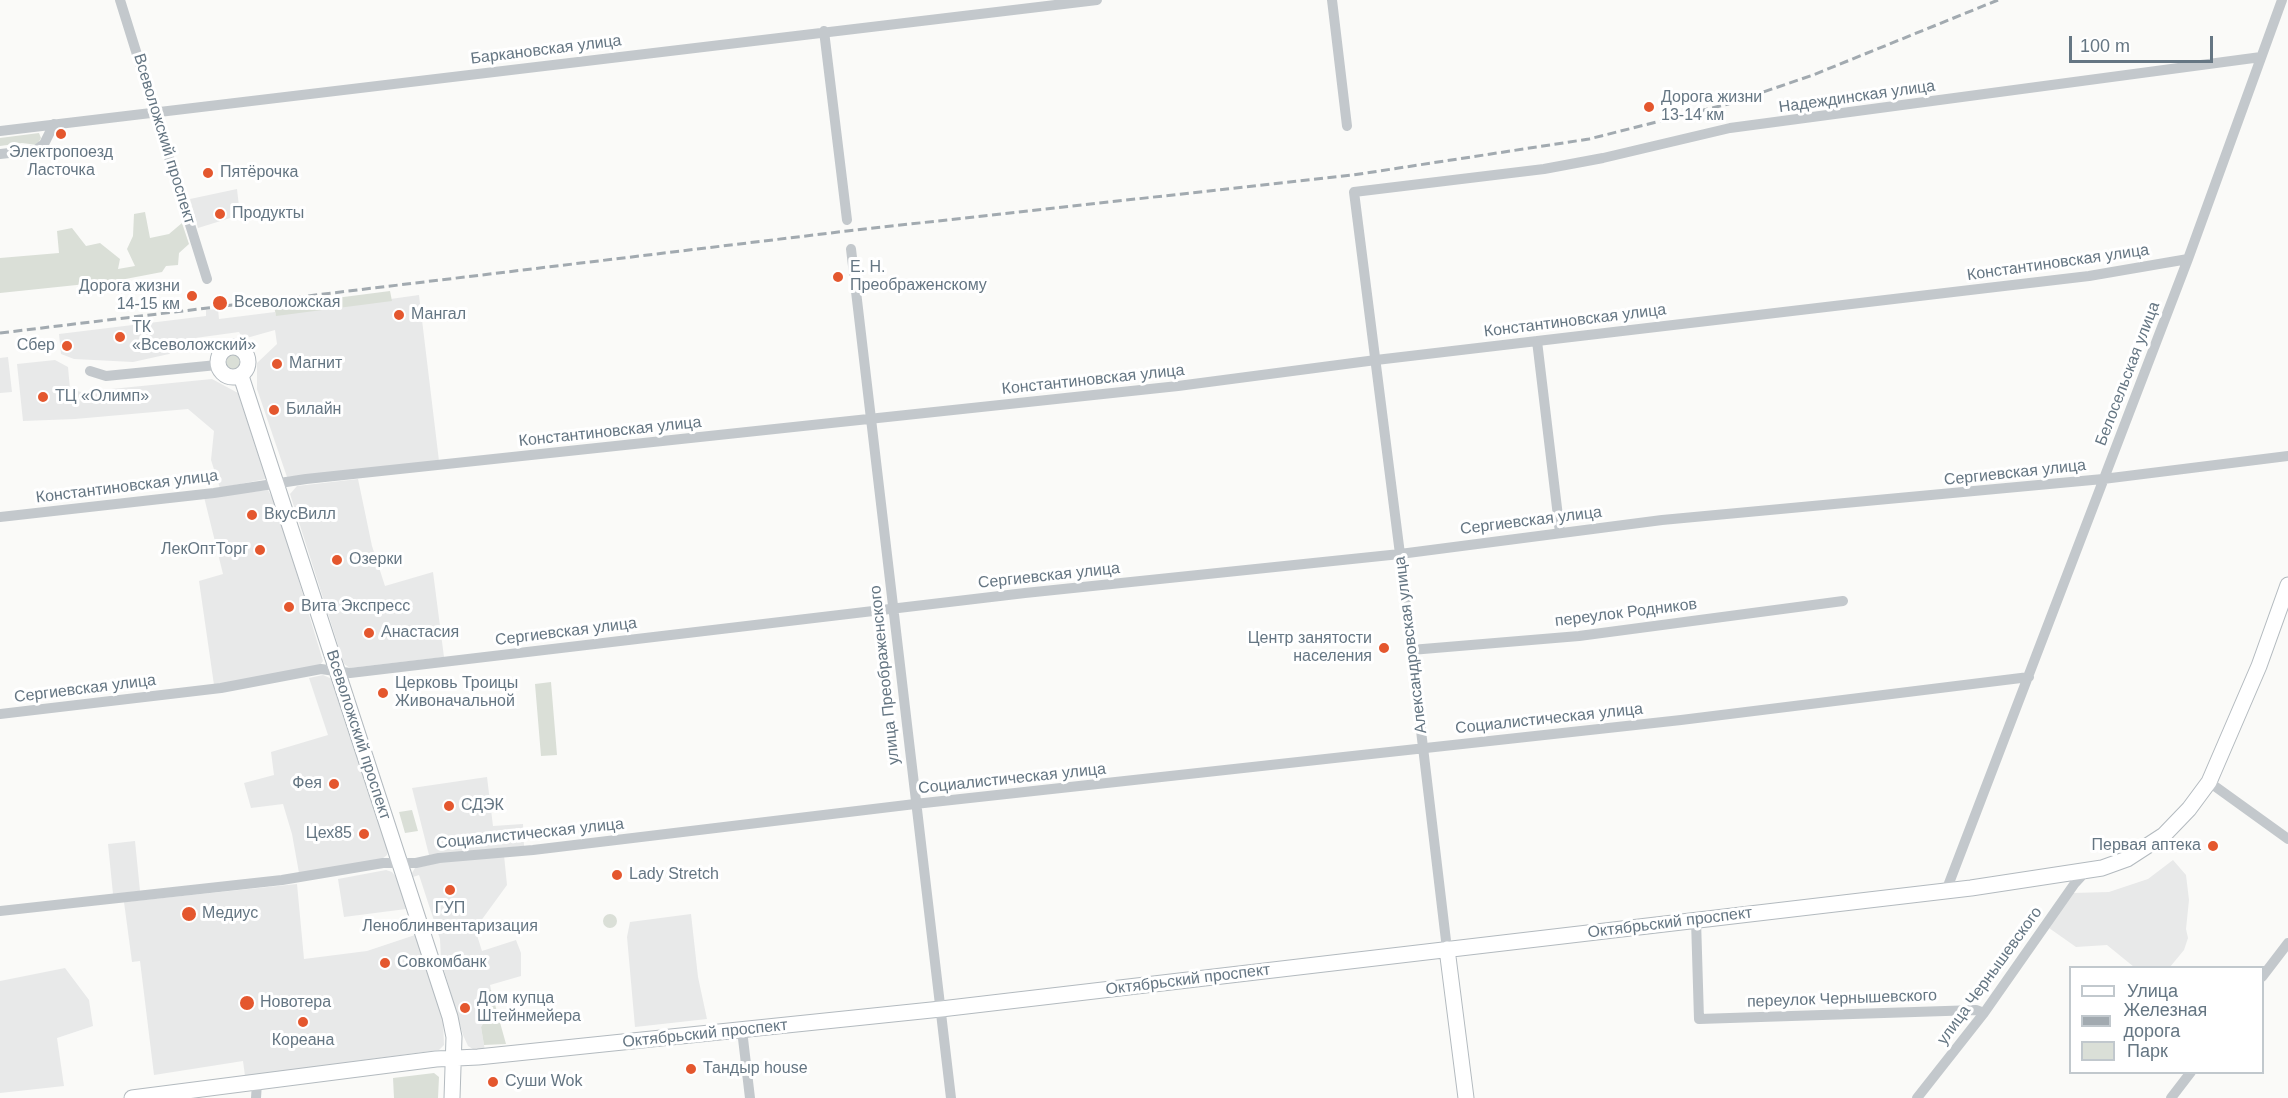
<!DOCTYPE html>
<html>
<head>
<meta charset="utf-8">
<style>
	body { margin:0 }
	#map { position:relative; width:2288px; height:1098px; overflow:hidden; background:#fafaf8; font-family:Helvetica,sans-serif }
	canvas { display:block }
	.legend { position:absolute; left:2069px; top:966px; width:195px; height:108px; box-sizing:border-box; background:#fff; border:2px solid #c1c8cd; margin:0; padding:8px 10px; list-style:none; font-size:18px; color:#657683 }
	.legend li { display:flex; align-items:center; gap:12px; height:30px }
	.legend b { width:30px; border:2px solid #c1c8cd }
	.scale { position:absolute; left:2069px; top:36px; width:144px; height:27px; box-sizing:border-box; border:3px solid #657683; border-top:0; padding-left:8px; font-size:18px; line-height:21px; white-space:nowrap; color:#657683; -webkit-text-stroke:4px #fff; paint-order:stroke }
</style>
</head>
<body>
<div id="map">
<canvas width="2288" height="1098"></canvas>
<ul class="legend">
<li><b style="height:8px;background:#fff"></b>Улица</li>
<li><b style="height:8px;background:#a2aab0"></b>Железная дорога</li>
<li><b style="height:16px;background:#dadfd7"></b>Парк</li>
</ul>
<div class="scale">100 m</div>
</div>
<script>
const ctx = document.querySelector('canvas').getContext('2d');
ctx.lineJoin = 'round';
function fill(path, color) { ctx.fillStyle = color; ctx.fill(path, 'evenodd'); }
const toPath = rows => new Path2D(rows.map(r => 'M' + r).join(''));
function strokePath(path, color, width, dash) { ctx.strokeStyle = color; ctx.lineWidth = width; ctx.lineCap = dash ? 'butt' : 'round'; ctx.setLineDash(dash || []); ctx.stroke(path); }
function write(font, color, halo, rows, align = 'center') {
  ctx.font = font + ' Helvetica,sans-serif'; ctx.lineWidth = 6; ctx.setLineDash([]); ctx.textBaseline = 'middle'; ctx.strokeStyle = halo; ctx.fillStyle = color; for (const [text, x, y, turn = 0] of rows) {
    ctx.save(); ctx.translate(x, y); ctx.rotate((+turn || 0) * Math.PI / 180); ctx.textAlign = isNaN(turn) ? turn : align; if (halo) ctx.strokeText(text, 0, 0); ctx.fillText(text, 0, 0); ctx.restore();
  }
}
fill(toPath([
	[237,189,240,215,198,228,190,199],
	[419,295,439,461,287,477,257,389,257,363,277,344,275,330,243,339,239,332,188,339,169,354,133,362,74,359,61,354,59,334,206,316,206,310,218,309,219,319,275,312,276,315],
	[8,357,12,392,0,393,0,358],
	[55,360,68,367,70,389,81,392,212,379,238,393,266,479,220,488,211,460,214,431,188,409,75,419,23,421,17,364],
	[358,479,372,546,385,586,433,572,444,657,350,668,344,664,290,494,297,486],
	[268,490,276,505,323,661,320,665,214,685,199,581,223,574,204,497],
	[323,675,332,679,388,848,387,855,382,859,299,873,292,834,283,804,251,808,244,783,274,775,271,752,328,735,309,678],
	[487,777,493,826,523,824,524,846,429,855,412,788],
	[135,841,140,891,113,894,108,844],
	[504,855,507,885,475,929,482,951,516,940,521,953,521,976,490,985,491,990,485,991,490,1013,481,1027,485,1051,478,1052,468,1046,463,1035,441,960,440,939,419,875,413,877,412,873,415,868,441,862],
	[2173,860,2186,875,2189,900,2186,929,2188,938,2184,950,2170,967,2134,967,2107,945,2076,947,2049,928,2072,893,2109,892,2148,879],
	[386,870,392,872,397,878,406,909,344,917,338,879],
	[297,884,304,959,367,951,415,935,443,1019,444,1045,439,1050,245,1076,243,1061,154,1075,140,961,132,962,124,902],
	[691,914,698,977,707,1019,635,1027,627,937,630,922],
	[65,968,89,1000,93,1026,57,1038,64,1086,0,1093,0,981]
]), '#e8e9e9');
fill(toPath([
	[39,133,41,138,37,145,22,143,0,146,0,138],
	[145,212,150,238,169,234,182,223,189,244,179,253,178,265,166,266,162,272,115,281,0,293,0,258,59,253,57,231,72,228,86,246,100,243,120,259,118,269,135,266,127,249,133,236,134,214],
	[390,291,392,301,276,316,274,306],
	'226 362a7 7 0 1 1 14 0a7 7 0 1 1-14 0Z',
	[551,682,557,755,541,756,535,684],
	[412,810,418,831,405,833,399,812],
	'603 921a7 7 0 1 1 14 0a7 7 0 1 1-14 0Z',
	[491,990,506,1044,484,1045,481,1027,490,1012,485,991],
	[434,1073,439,1077,438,1098,394,1098,393,1078]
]), '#dadfd7');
const secondary = toPath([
	'218 362a15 15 0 1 1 30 0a15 15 0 1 1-30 0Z',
	[241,376,450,1017,454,1037,452,1098],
	[1447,949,1466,1098],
	[132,1098,436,1059,478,1057,941,1009,1971,888,2102,868,2127,859,2164,835,2189,809,2209,782,2259,666,2288,585]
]);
strokePath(secondary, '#b3babf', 17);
strokePath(toPath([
	[120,0,207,279],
	[1332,0,1347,126],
	[824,31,847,220],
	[0,131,1097,0],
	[0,154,36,150,44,144,54,124],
	[851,249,951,1098],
	[1537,341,1560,533],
	[90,371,106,376,217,365],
	[0,517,214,493,306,479,1178,386,1376,360,2089,276,2188,259],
	[1411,650,1579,636,1843,601],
	[0,714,221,688,321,669,350,673,1025,593,1400,554,1662,520,2103,479,2288,456],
	[2209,782,2288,839],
	[1946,891,2188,259,2282,0],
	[0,911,282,880,383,863,416,863,439,858,533,850,915,804,1681,720,2029,677],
	[1696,920,1699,1019,1976,1010,1984,1013],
	[1447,949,1400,554,1354,192,1544,169,1603,158,1730,128,2261,57],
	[2262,977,2288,943],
	[742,1030,750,1098],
	[256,1098,257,1083],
	[1917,1098,1984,1013,2075,883,2086,871],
	[2171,1098,2191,1072]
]), '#c3c8cc', 10);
strokePath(secondary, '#fff', 15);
strokePath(toPath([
	[0,333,847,231,1353,175,1589,139,1728,104,1813,75,1998,0]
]), '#a2aab0', 3, [9, 4.5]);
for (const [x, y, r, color] of [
	[1649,107,6,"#e4572e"],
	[61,134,6,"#e4572e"],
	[208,173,6,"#e4572e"],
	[220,214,6,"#e4572e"],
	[838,277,6,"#e4572e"],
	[192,296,6,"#e4572e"],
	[220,303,8,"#e4572e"],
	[399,315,6,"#e4572e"],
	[120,337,6,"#e4572e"],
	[67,346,6,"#e4572e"],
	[277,364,6,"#e4572e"],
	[43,397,6,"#e4572e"],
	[274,410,6,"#e4572e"],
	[252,515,6,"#e4572e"],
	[260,550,6,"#e4572e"],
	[337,560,6,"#e4572e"],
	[289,607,6,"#e4572e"],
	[369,633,6,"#e4572e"],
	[1384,648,6,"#e4572e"],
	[383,693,6,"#e4572e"],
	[334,784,6,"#e4572e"],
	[449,806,6,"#e4572e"],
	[364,834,6,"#e4572e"],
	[2213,846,6,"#e4572e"],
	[617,875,6,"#e4572e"],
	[450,890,6,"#e4572e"],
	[189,914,8,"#e4572e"],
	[385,963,6,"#e4572e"],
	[247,1003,8,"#e4572e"],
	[465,1008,6,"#e4572e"],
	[303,1022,6,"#e4572e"],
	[691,1069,6,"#e4572e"],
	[493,1082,6,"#e4572e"]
]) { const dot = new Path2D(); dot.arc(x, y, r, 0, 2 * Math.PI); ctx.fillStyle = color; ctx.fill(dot); strokePath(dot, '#fff', 2); }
write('16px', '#657683', '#fff', [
	["Баркановская улица",546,50,-7],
	["Надеждинская улица",1857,97,-8],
	["Всеволожский проспект",164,139,73],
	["Константиновская улица",2058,263,-8],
	["Константиновская улица",1575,321,-7],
	["Белосельская улица",2128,374,-69],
	["Константиновская улица",1093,380,-6],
	["Константиновская улица",610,432,-6],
	["Сергиевская улица",2015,473,-6],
	["Константиновская улица",127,487,-7],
	["Сергиевская улица",1531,521,-7],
	["Сергиевская улица",1049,576,-6],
	["переулок Родников",1626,613,-7],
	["Сергиевская улица",566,632,-7],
	["Александровская улица",1411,645,-97],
	["улица Преображенского",885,675,-96],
	["Сергиевская улица",85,689,-7],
	["Социалистическая улица",1549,719,-6],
	["Всеволожский проспект",358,735,72],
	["Социалистическая улица",1012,779,-6],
	["Социалистическая улица",530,834,-6],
	["Октябрьский проспект",1670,923,-7],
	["улица Чернышевского",1990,976,-54],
	["Октябрьский проспект",1188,980,-7],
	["переулок Чернышевского",1842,999,-2],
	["Октябрьский проспект",705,1034,-6]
]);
write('16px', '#657683', '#fff', [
	["Дорога жизни",1661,98],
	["13-14 км",1661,116],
	["Электропоезд",61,153,"center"],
	["Ласточка",61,171,"center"],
	["Пятёрочка",220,173],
	["Продукты",232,214],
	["Е. Н.",850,268],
	["Преображенскому",850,286],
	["Дорога жизни",180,287,"right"],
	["14-15 км",180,305,"right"],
	["Всеволожская",234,303],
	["Мангал",411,315],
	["ТК",132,328],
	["«Всеволожский»",132,346],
	["Сбер",55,346,"right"],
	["Магнит",289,364],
	["ТЦ «Олимп»",55,397],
	["Билайн",286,410],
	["ВкусВилл",264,515],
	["ЛекОптТорг",248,550,"right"],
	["Озерки",349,560],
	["Вита Экспресс",301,607],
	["Анастасия",381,633],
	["Центр занятости",1372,639,"right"],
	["населения",1372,657,"right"],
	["Церковь Троицы",395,684],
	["Живоначальной",395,702],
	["Фея",322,784,"right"],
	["СДЭК",461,806],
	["Цех85",352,834,"right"],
	["Первая аптека",2201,846,"right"],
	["Lady Stretch",629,875],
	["ГУП",450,909,"center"],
	["Леноблинвентаризация",450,927,"center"],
	["Медиус",202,914],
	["Совкомбанк",397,963],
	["Дом купца",477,999],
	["Штейнмейера",477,1017],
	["Новотера",260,1003],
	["Кореана",303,1041,"center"],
	["Тандыр house",703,1069],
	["Суши Wok",505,1082]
], 'left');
</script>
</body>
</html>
